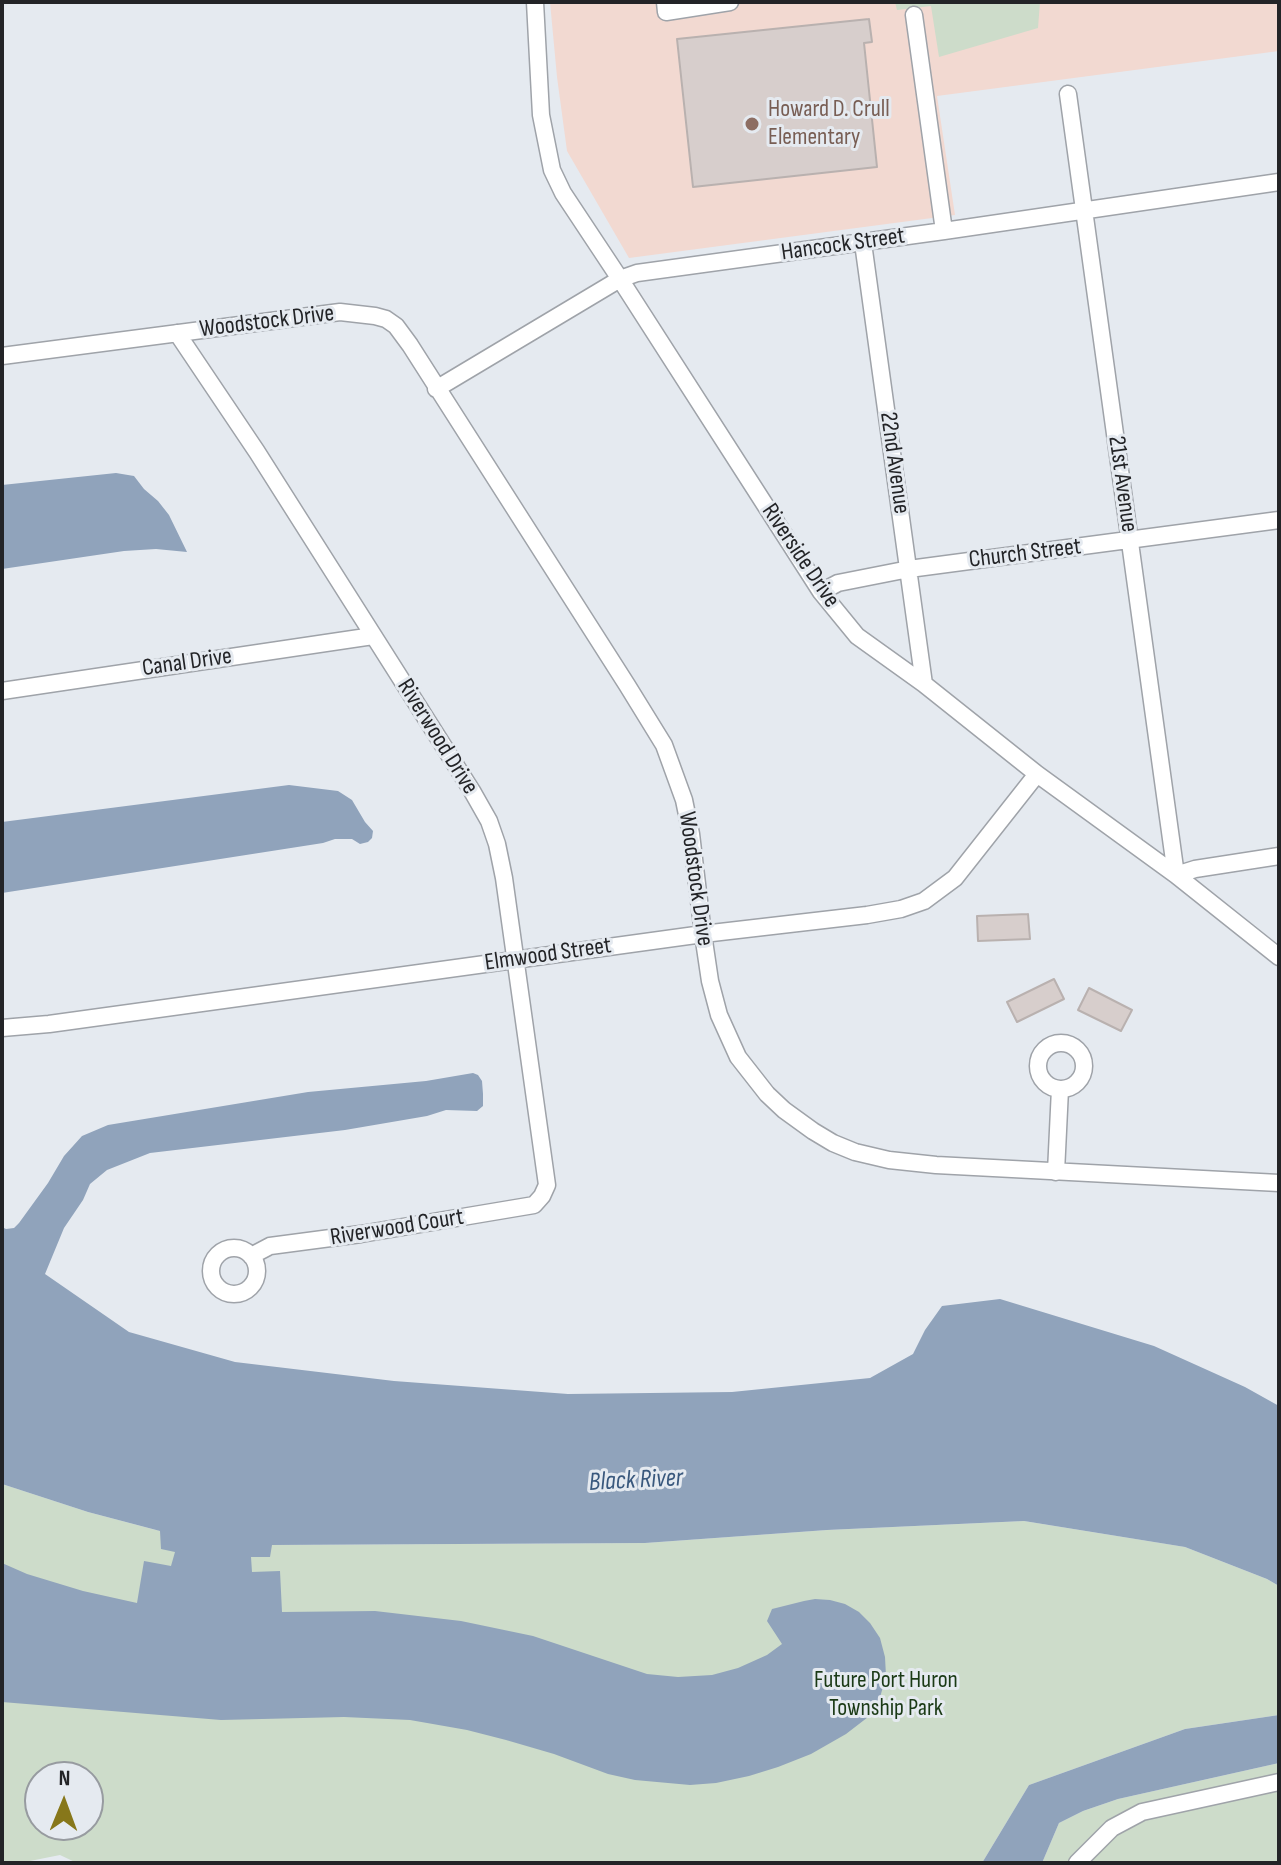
<!DOCTYPE html>
<html>
<head>
<meta charset="utf-8">
<style>
	body { margin:0 }
	#map { position:relative; width:1281px; height:1865px; overflow:hidden; background:#e5eaf0; font-family:"Sofia Sans Condensed",sans-serif }
	canvas { display:block }
	.frame { position:absolute; inset:0; border:4px solid #232427; pointer-events:none }
	.north { position:absolute; left:24px; top:1761px; width:80px; height:80px; box-sizing:border-box; background:#e5eaf0; border:2px solid #979ba0; border-radius:50%; rotate:1deg; font-size:22px; font-weight:700; line-height:32px; text-align:center; color:#232427 }
	.north::after { content:''; display:block; margin:auto; width:28px; height:36px; background:#87771a; clip-path:polygon(50% 0,100% 100%,50% 72%,0 100%) }
</style>
</head>
<body>
<div id="map">
<canvas width="1281" height="1865"></canvas>
<div class="frame"></div>
<div class="north">N</div>
</div>
<script>
const ctx = document.querySelector('canvas').getContext('2d');
ctx.lineJoin = 'round';
function fill(path, color) { ctx.fillStyle = color; ctx.fill(path, 'evenodd'); }
const toPath = rows => new Path2D(rows.map(r => 'M' + r).join(''));
function strokePath(path, color, width, dash) { ctx.strokeStyle = color; ctx.lineWidth = width; ctx.lineCap = dash ? 'butt' : 'round'; ctx.setLineDash(dash || []); ctx.stroke(path); }
function write(font, color, halo, rows, align = 'center') {
  ctx.font = font + ' "Sofia Sans Condensed",sans-serif'; ctx.lineWidth = 6; ctx.setLineDash([]); ctx.textBaseline = 'middle'; ctx.strokeStyle = halo; ctx.fillStyle = color; for (const [text, x, y, turn = 0] of rows) {
    ctx.save(); ctx.translate(x, y); ctx.rotate((+turn || 0) * Math.PI / 180); ctx.textAlign = isNaN(turn) ? turn : align; if (halo) ctx.strokeText(text, 0, 0); ctx.fillText(text, 0, 0); ctx.restore();
  }
}
fill(toPath([
	[550,2,1279,2,1279,51,937,96,955,215,629,258,567,151,557,77]
]), '#f2d9d1');
fill(toPath([
	[895,2,1040,2,1038,28,939,57,931,6,897,10],
	[2,1484,88,1512,156,1530,205,1539,271,1545,645,1543,827,1530,1024,1521,1185,1547,1267,1579,1279,1586,1279,1715,1185,1729,1029,1785,982,1863,77,1863,60,1855,20,1863,2,1863],
	[40,1777,88,1777,88,1825,40,1825],
	[1279,1763,1279,1863,1042,1863,1059,1823,1083,1811,1118,1799]
]), '#cddcca');
fill(toPath([
	[116,473,134,476,144,489,158,501,169,515,187,552,156,549,124,551,2,569,2,485],
	[289,785,338,791,352,800,365,822,373,831,372,838,368,842,360,844,352,839,335,839,323,843,2,893,2,822],
	[473,1073,478,1075,482,1081,483,1094,483,1106,477,1111,446,1110,427,1116,345,1130,150,1153,107,1170,90,1184,83,1200,64,1228,45,1274,129,1332,235,1362,394,1381,568,1394,732,1392,870,1378,913,1354,925,1330,942,1306,1000,1299,1154,1346,1245,1387,1279,1406,1279,1586,1267,1579,1185,1547,1024,1521,827,1530,645,1543,272,1545,270,1557,251,1557,252,1572,280,1571,282,1612,375,1611,461,1621,533,1636,647,1674,678,1677,712,1675,738,1668,767,1655,782,1644,767,1621,772,1609,804,1601,815,1599,830,1600,845,1604,859,1612,870,1623,880,1638,885,1657,886,1676,879,1701,872,1714,846,1734,811,1754,778,1767,749,1776,716,1783,690,1785,635,1780,608,1774,554,1754,506,1740,467,1730,410,1720,344,1717,221,1720,2,1702,2,1563,27,1574,83,1591,137,1603,144,1561,171,1566,175,1552,161,1549,160,1531,88,1512,2,1484,2,1227,6,1229,14,1228,19,1223,48,1183,64,1156,82,1136,108,1125,308,1092,426,1081],
	[1279,1715,1279,1763,1118,1799,1083,1811,1059,1823,1042,1863,982,1863,1029,1785,1185,1729]
]), '#90a3bb');
const building = toPath([
	[869,19,872,42,864,43,877,167,693,187,677,39,869,19],
	[1028,914,1030,939,978,941,977,916,1028,914],
	[1054,979,1064,999,1017,1022,1007,1002,1054,979],
	[1089,988,1132,1010,1121,1031,1078,1010,1089,988]
]);
fill(building, '#d7cecc');
strokePath(building, '#b9b1af', 2);
const minor = toPath([
	[535,2,541,115,552,170,563,193,620,279,821,592,857,636,924,684,1037,774,1176,875,1279,957],
	[665,2,666,12,730,2],
	[914,15,944,231],
	[1068,94,1176,875,1195,869,1279,856],
	[863,243,924,684],
	[177,333,257,452,472,791,489,821,497,844,504,878,547,1185,542,1196,534,1205,361,1234,270,1246,251,1256],
	[2,356,340,312,375,316,386,319,396,326,410,345,627,685,664,745,684,800,691,834,703,934,710,981,719,1015,738,1057,767,1094,784,1110,813,1131,833,1143,855,1152,889,1160,936,1165,1279,1183],
	[436,389,620,279,637,273,944,231,1279,182],
	[821,592,838,583,909,569,1279,520],
	[2,691,373,636],
	[2,1028,49,1024,703,934,867,915,901,909,924,901,955,878,1037,774],
	'1038 1066a23 23 0 1 1 46 0a23 23 0 1 1-46 0Z',
	[1056,1172,1060,1089],
	'211 1271a23 23 0 1 1 46 0a23 23 0 1 1-46 0Z',
	[1077,1863,1112,1828,1142,1812,1279,1782]
]);
strokePath(minor, '#9fa3a9', 19);
strokePath(minor, '#fff', 16);
for (const [x, y, r, color] of [
	[752,124,8,"#8d6e63"]
]) { const dot = new Path2D(); dot.arc(x, y, r, 0, 2 * Math.PI); ctx.fillStyle = color; ctx.fill(dot); strokePath(dot, '#e5eaf0', 3); }
write('24px', '#785e54', '#e5eaf0', [
	["Howard D. Crull",768,110],
	["Elementary",768,138]
], 'left');
write('24px', '#232427', '#e5eaf0', [
	["Hancock Street",843,245,-8],
	["Woodstock Drive",267,322,-7],
	["22nd Avenue",894,463,82],
	["21st Avenue",1122,484,82],
	["Church Street",1025,554,-7],
	["Riverside Drive",800,556,56],
	["Canal Drive",187,663,-8],
	["Riverwood Drive",437,737,58],
	["Woodstock Drive",695,879,82],
	["Elmwood Street",548,955,-8],
	["Riverwood Court",397,1228,-9]
]);
write('24px', '#1b3a16', '#e5eaf0', [
	["Future Port Huron",886,1681],
	["Township Park",886,1709]
]);
write('italic 26px', '#39587d', '#e5eaf0', [
	["Black River",636,1481,-3]
]);
</script>
</body>
</html>
